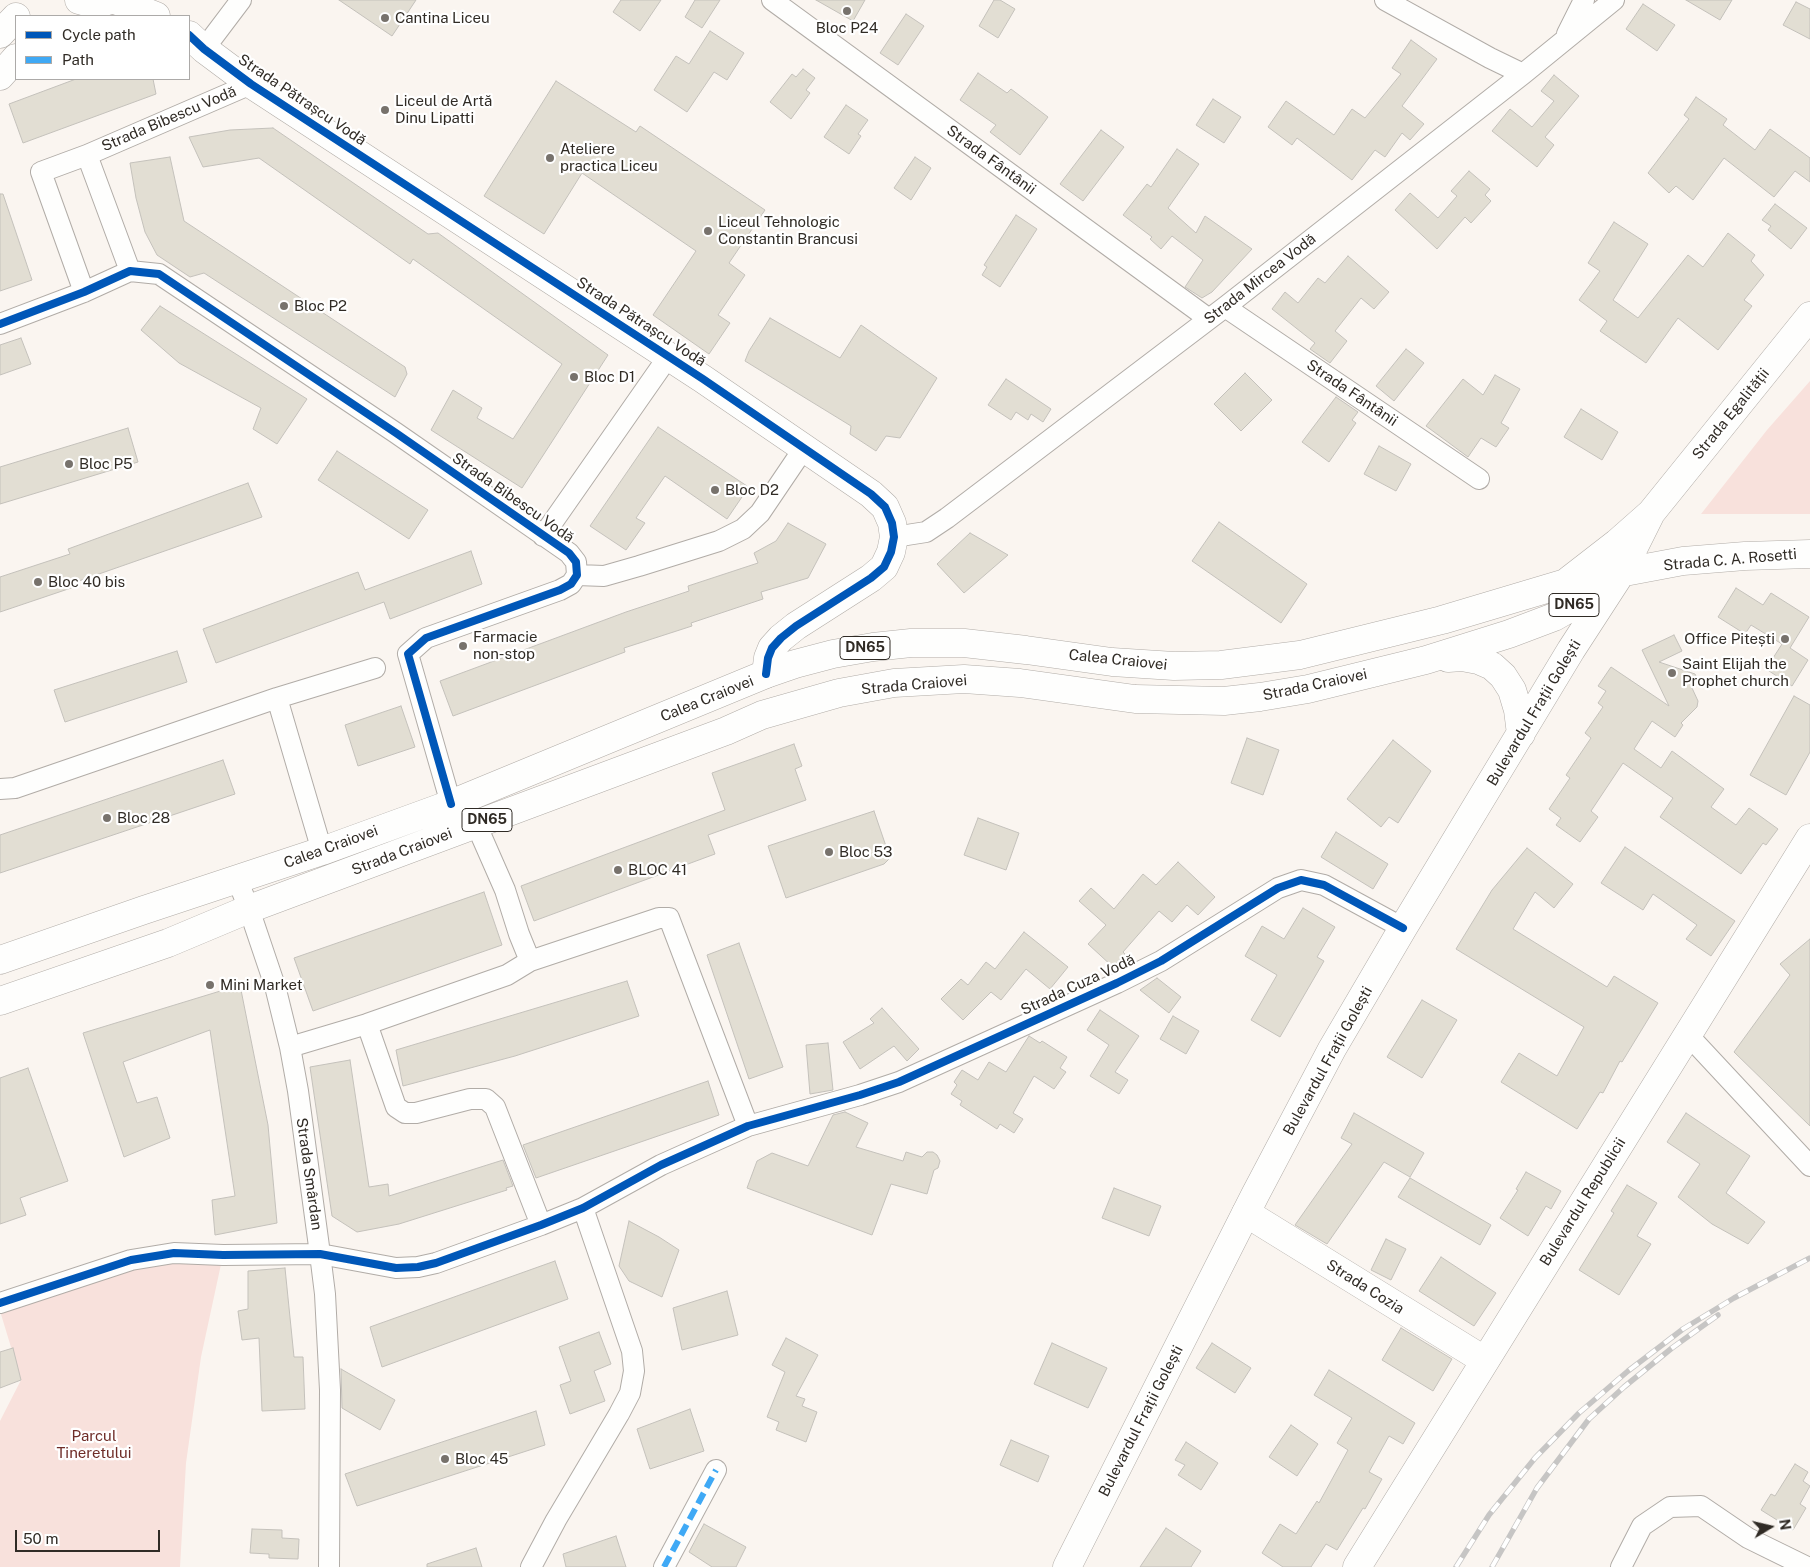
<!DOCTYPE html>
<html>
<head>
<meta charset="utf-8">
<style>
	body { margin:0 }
	#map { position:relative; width:1810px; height:1567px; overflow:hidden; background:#faf5f0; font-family:"Public Sans",sans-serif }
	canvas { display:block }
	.legend { position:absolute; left:15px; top:15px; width:175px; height:65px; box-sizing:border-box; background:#fff; border:1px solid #acaaa8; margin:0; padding:6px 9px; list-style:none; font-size:15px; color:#302b25 }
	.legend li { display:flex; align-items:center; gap:10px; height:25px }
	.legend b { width:25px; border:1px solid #acaaa8 }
	.north { position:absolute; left:1745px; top:1502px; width:50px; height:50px; -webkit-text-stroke:4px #fff; paint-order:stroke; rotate:81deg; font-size:14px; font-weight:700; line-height:20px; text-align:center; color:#302b25 }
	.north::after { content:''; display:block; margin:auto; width:18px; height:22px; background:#302b25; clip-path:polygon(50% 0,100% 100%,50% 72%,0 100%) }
	.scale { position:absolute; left:15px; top:1530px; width:145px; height:22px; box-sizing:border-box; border:2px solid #302b25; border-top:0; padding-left:6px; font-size:15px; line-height:18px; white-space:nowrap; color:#302b25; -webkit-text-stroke:4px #fff; paint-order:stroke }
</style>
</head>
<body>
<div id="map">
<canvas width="1810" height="1567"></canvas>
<ul class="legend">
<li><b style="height:6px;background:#0057b8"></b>Cycle path</li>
<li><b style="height:6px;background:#3fa9f5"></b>Path</li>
</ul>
<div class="north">N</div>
<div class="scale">50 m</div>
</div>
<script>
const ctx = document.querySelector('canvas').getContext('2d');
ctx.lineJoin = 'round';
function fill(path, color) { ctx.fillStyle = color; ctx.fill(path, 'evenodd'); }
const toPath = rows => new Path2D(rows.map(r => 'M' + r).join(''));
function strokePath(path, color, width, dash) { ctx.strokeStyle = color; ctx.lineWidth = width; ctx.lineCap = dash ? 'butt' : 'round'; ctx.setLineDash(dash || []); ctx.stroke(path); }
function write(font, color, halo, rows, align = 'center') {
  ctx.font = font + ' "Public Sans",sans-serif'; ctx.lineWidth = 4.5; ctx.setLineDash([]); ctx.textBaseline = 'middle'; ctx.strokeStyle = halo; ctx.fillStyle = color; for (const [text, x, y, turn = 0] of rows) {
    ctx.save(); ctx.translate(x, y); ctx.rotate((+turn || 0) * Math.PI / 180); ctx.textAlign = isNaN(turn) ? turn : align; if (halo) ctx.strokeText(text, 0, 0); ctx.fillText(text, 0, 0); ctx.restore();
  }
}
fill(toPath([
	[1810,381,1810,514,1701,514,1767,430],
	[223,1255,201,1357,186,1463,180,1567,0,1567,0,1421,21,1380,0,1311,106,1267]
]), '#f8e1dc');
const building = toPath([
	[339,0,416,0,392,36,339,0],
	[621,0,661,0,640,31,613,12,621,0],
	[695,0,720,0,702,28,685,17,695,0],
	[816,0,865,0,853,21,816,0],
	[994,0,1000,0,1015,9,998,38,979,26,994,0],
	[1686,0,1732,0,1720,20,1686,0],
	[1796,2,1810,9,1810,39,1783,25,1796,2],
	[1643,4,1675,25,1657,51,1626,29,1643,4],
	[906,14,924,26,898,65,880,53,906,14],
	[710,31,744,53,727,80,714,72,687,112,654,90,676,56,689,64,710,31],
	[1411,40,1437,59,1402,106,1424,124,1410,140,1402,133,1385,157,1375,150,1352,180,1297,138,1292,145,1268,127,1286,101,1334,135,1352,109,1365,118,1401,74,1392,68,1411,40],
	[803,69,815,78,806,90,810,93,791,119,770,102,792,74,796,77,803,69],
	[978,73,1007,93,1011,89,1048,117,1020,155,990,132,996,125,960,100,978,73],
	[1554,75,1579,96,1545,137,1554,145,1537,167,1492,131,1510,109,1532,127,1554,101,1541,91,1554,75],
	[76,79,153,79,156,94,23,143,9,104,76,79],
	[556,81,636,132,640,126,765,210,729,263,745,275,718,315,730,323,709,354,653,315,696,251,582,173,544,234,484,196,556,81],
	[1696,97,1727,119,1723,125,1755,150,1770,129,1810,158,1810,182,1795,171,1774,197,1724,158,1693,200,1676,186,1669,193,1648,173,1689,119,1684,115,1696,97],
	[1213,99,1241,117,1224,143,1196,125,1213,99],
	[846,105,868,120,858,134,861,136,849,154,824,137,846,105],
	[273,128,428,234,438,233,608,355,522,488,431,430,453,390,482,408,477,418,513,439,562,364,413,259,410,264,259,158,203,167,189,137,230,130,273,128],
	[1101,130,1124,147,1083,201,1060,184,1101,130],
	[1177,149,1199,164,1168,208,1196,233,1205,216,1252,249,1212,292,1202,298,1185,287,1203,260,1172,236,1161,249,1150,239,1152,237,1123,215,1147,184,1151,187,1177,149],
	[170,157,184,221,405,367,407,374,395,397,204,273,190,277,157,255,145,232,136,198,130,163,170,157],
	[915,157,931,168,911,200,894,188,915,157],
	[1469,171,1490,189,1485,195,1491,201,1471,223,1465,217,1437,249,1395,210,1410,193,1438,218,1457,196,1451,191,1469,171],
	[0,194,3,194,32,280,0,291,0,194],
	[1775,204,1807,228,1791,249,1768,230,1771,226,1762,220,1775,204],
	[1016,215,1037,229,1000,287,982,275,987,267,984,265,1016,215],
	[1614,222,1648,244,1613,300,1638,318,1688,255,1703,267,1728,233,1755,255,1751,261,1764,275,1744,300,1752,306,1718,350,1678,318,1646,363,1600,331,1607,321,1579,300,1600,271,1588,263,1614,222],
	[1348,256,1389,292,1374,309,1361,298,1335,331,1347,341,1330,363,1310,349,1315,343,1272,309,1285,292,1298,303,1318,278,1325,283,1348,256],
	[160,306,307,399,277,444,253,429,261,408,179,363,141,330,160,306],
	[770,318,840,358,861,325,937,378,900,438,886,436,876,451,850,434,851,426,745,361,749,351,770,318],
	[21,338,31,364,0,375,0,345,21,338],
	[1406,349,1424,363,1394,401,1376,386,1406,349],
	[1245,373,1272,400,1241,431,1214,404,1245,373],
	[1495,375,1520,389,1501,423,1509,428,1496,447,1481,438,1468,457,1426,426,1463,379,1483,395,1495,375],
	[1006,379,1051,409,1043,422,1031,414,1028,420,1016,412,1011,420,988,405,1006,379],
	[1336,397,1358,412,1352,420,1356,423,1329,462,1302,442,1336,397],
	[1581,409,1618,432,1602,460,1564,437,1581,409],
	[658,427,747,486,744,494,727,519,665,476,636,518,645,523,626,550,590,526,658,427],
	[128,428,138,462,0,504,0,467,128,428],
	[1379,446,1411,464,1396,491,1364,474,1379,446],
	[337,451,428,510,409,539,318,480,337,451],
	[248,483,262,517,76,582,77,586,0,612,0,577,70,554,68,549,248,483],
	[1219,522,1307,584,1281,623,1192,561,1219,522],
	[788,523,826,544,808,578,761,592,763,599,691,623,692,626,624,648,625,652,453,716,440,681,626,612,689,591,688,586,758,563,754,553,776,541,788,523],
	[970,533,1008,555,964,593,937,564,970,533],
	[471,551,482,584,390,619,384,602,216,663,203,629,358,572,365,590,471,551],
	[1736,588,1763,605,1771,593,1809,617,1790,648,1808,660,1792,686,1766,669,1782,644,1751,625,1745,634,1718,617,1736,588],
	[1674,635,1682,651,1659,662,1695,674,1699,682,1692,688,1698,701,1697,707,1681,723,1683,725,1675,737,1652,721,1634,749,1661,768,1672,751,1724,789,1711,807,1736,825,1749,808,1778,829,1766,845,1763,843,1741,874,1660,817,1673,798,1623,763,1591,811,1598,817,1580,842,1556,825,1561,818,1549,809,1570,778,1566,775,1591,738,1585,733,1603,707,1598,703,1606,691,1598,686,1611,667,1669,706,1642,650,1674,635],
	[177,651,187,682,65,722,54,690,177,651],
	[1794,696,1810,705,1810,752,1786,795,1750,775,1794,696],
	[401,706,415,747,358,766,345,725,401,706],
	[1247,738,1279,750,1263,795,1231,783,1247,738],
	[1393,740,1431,771,1398,823,1389,817,1381,827,1347,799,1393,740],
	[794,744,802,766,795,769,806,800,708,835,715,854,534,921,521,886,725,810,712,773,794,744],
	[223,760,235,794,0,873,0,835,223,760],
	[874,811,890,858,884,864,786,898,768,846,874,811],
	[978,818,1019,833,1006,870,964,855,978,818],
	[1336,832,1388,864,1373,889,1321,857,1336,832],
	[1625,847,1735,921,1711,956,1686,939,1697,925,1653,894,1643,910,1601,883,1625,847],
	[1527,848,1573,884,1554,908,1535,892,1513,929,1607,987,1614,976,1658,1003,1622,1062,1620,1061,1603,1093,1600,1092,1577,1129,1501,1082,1519,1053,1557,1076,1584,1027,1456,949,1492,890,1527,848],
	[1178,862,1215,897,1198,915,1187,905,1172,922,1159,911,1123,952,1125,954,1113,967,1088,944,1106,925,1079,901,1091,888,1114,909,1143,874,1156,885,1178,862],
	[484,892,502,945,313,1011,294,958,484,892],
	[1303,908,1335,927,1317,957,1324,961,1280,1037,1251,1020,1277,975,1245,956,1262,926,1284,939,1303,908],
	[1024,932,1068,967,1050,989,1026,969,1001,1000,991,992,963,1020,941,999,961,979,968,985,986,962,995,969,1024,932],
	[1810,939,1810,1126,1734,1052,1790,975,1780,964,1810,939],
	[739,943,783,1067,749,1079,707,955,739,943],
	[1157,978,1181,997,1169,1013,1140,990,1157,978],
	[627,981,639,1016,515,1056,403,1086,396,1050,627,981],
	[240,985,268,1125,277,1223,215,1235,212,1200,235,1196,210,1030,123,1062,137,1103,157,1097,170,1138,124,1157,83,1033,240,985],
	[1422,1000,1457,1020,1422,1078,1387,1057,1422,1000],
	[882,1008,919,1049,907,1061,894,1046,860,1069,843,1042,874,1023,870,1019,882,1008],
	[1100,1010,1139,1036,1115,1072,1128,1080,1119,1094,1090,1076,1109,1045,1087,1030,1100,1010],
	[1173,1016,1199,1031,1186,1054,1160,1039,1173,1016],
	[1029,1036,1040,1043,1042,1041,1067,1057,1060,1068,1066,1072,1054,1089,1034,1076,1013,1113,1023,1119,1014,1133,1000,1124,997,1129,960,1105,962,1101,951,1094,957,1085,954,1082,962,1070,978,1080,989,1062,1006,1072,1029,1036],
	[828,1043,833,1090,810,1094,806,1045,828,1043],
	[350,1060,369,1187,388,1184,389,1196,503,1160,513,1186,506,1188,507,1190,399,1224,357,1232,332,1216,310,1067,350,1060],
	[28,1068,68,1181,20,1198,26,1215,0,1224,0,1078,28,1068],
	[708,1081,719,1115,536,1178,523,1145,708,1081],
	[845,1112,868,1123,856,1147,903,1161,906,1152,922,1157,927,1152,933,1152,937,1155,940,1161,938,1168,934,1170,927,1194,891,1184,872,1235,747,1188,757,1161,772,1153,808,1166,833,1115,845,1112],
	[1354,1113,1424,1153,1410,1177,1384,1162,1327,1244,1295,1225,1352,1144,1341,1138,1354,1113],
	[1686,1113,1750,1156,1726,1193,1765,1222,1748,1244,1712,1224,1678,1197,1700,1164,1667,1142,1686,1113],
	[1526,1172,1561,1191,1551,1209,1546,1206,1528,1236,1500,1218,1518,1190,1516,1189,1526,1172],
	[1410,1178,1491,1225,1480,1245,1398,1197,1410,1178],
	[1627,1185,1657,1203,1637,1236,1651,1244,1619,1295,1579,1270,1614,1213,1611,1211,1627,1185],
	[1114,1188,1161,1206,1149,1236,1102,1218,1114,1188],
	[629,1221,659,1237,679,1250,662,1297,629,1281,619,1266,629,1221],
	[1386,1239,1406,1249,1391,1280,1371,1270,1386,1239],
	[1441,1257,1496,1293,1474,1326,1419,1291,1441,1257],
	[555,1261,568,1299,382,1367,370,1327,555,1261],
	[285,1268,294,1357,303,1357,305,1409,262,1411,259,1338,242,1340,238,1311,248,1309,248,1271,285,1268],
	[727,1291,738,1335,682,1350,673,1308,727,1291],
	[1401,1328,1452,1359,1433,1391,1382,1360,1401,1328],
	[599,1332,611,1364,594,1371,605,1401,570,1414,560,1385,571,1381,559,1347,599,1332],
	[786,1338,818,1355,796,1396,805,1399,802,1406,817,1412,806,1442,776,1430,779,1422,767,1417,785,1372,772,1365,786,1338],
	[1052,1343,1107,1368,1088,1408,1034,1384,1052,1343],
	[1212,1343,1251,1368,1235,1393,1196,1368,1212,1343],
	[13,1348,21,1380,0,1388,0,1352,13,1348],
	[341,1369,395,1400,380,1430,342,1408,341,1369],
	[1329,1370,1415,1423,1403,1444,1389,1436,1369,1472,1382,1479,1365,1509,1363,1508,1337,1550,1326,1544,1311,1567,1283,1567,1262,1553,1280,1524,1296,1534,1317,1501,1319,1503,1348,1450,1337,1443,1352,1418,1314,1395,1329,1370],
	[690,1409,704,1451,650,1469,637,1429,690,1409],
	[536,1411,545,1445,357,1506,345,1474,536,1411],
	[1291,1425,1318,1444,1297,1476,1269,1457,1291,1425],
	[1011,1440,1049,1456,1038,1482,1000,1465,1011,1440],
	[1186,1442,1218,1463,1201,1490,1178,1475,1185,1465,1175,1460,1186,1442],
	[1795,1464,1808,1472,1803,1481,1810,1486,1800,1504,1806,1508,1793,1530,1761,1510,1771,1494,1775,1496,1795,1464],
	[704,1524,746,1547,736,1567,712,1567,689,1552,704,1524],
	[1166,1528,1201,1551,1191,1567,1140,1567,1166,1528],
	[252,1529,282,1530,282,1538,299,1539,298,1559,269,1558,269,1554,250,1553,252,1529],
	[616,1536,626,1567,566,1567,563,1554,616,1536],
	[476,1548,482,1567,427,1567,427,1564,476,1548]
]);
fill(building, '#e2ded3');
strokePath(building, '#c4c1bb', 1);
const street = toPath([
	[772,0,1209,319],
	[1385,0,1490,58,1523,74],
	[1567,34,1584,0],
	[204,49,241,0],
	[130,271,87,155,251,84],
	[84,292,41,172,87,155],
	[1225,307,1479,479],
	[0,324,84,292,130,271,159,274,396,433,569,553,576,562,577,575,571,584,560,590,426,638,408,654,451,804],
	[543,536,668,357],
	[894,537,926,532,947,518,1225,307,1523,74,1614,0],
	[577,575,604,576,639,566,719,541,743,529,760,513,804,448],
	[277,698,322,851],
	[0,789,15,788,277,698,375,668],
	[476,824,505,890,519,934,530,961,659,918,669,918,748,1126],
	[237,879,249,909,275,986,290,1047,298,1091,320,1254,325,1294,330,1390,329,1567],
	[367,1024,396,1107,405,1113,416,1113,470,1099,486,1099,495,1107,541,1225],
	[1688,1035,1810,1166],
	[290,1047,367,1024,507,975,530,961],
	[0,1303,131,1260,174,1253,223,1255,320,1254,396,1268,418,1267,436,1263,541,1225,583,1208,661,1165,748,1126,860,1095,899,1082,1117,983,1161,961,1278,888,1301,880,1324,885,1403,928],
	[531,1567,556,1520,619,1414,630,1393,634,1371,632,1351,583,1208],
	[664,1567,716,1470],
	[1621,1567,1642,1526,1670,1507,1701,1506,1748,1538,1807,1567]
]);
const secondary = toPath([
	[79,0,90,3,102,3,110,0],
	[115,0,156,16],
	[0,34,16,17],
	[189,35,204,49,251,84,703,379,871,494,885,507,892,523,894,537,891,552,884,567,871,578,796,626,781,638,772,648,768,658,766,674],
	[0,76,16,58],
	[1246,1213,1484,1360]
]);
const primary = toPath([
	[1568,581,1617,543,1651,513,1810,316],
	[1448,658,1462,657,1478,660,1492,666,1503,676,1512,690,1518,710,1521,734],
	[0,960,144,910,322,851,451,804,766,674,795,664,833,654,873,647,911,643,964,643,1026,650,1112,662,1174,666,1221,665,1300,655,1442,620,1566,583,1683,561,1745,556,1810,554],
	[0,1001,168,943,249,909,726,731,762,715,839,693,894,683,964,679,1020,683,1135,699,1224,701,1260,697,1308,689,1426,660,1509,634,1554,617,1589,597,1617,576],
	[1067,1567,1255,1195,1332,1049,1403,928,1571,650,1621,573,1651,513],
	[1357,1567,1810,838]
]);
strokePath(street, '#b1aca7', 22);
strokePath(secondary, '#b1aca7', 29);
strokePath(primary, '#b1aca7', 29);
strokePath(street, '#fefefd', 20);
strokePath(secondary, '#fefefd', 28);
strokePath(primary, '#fefefd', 28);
const rail = toPath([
	[1456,1567,1489,1515,1535,1458,1579,1413,1628,1371,1683,1329,1734,1298,1810,1258],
	[1492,1567,1537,1488,1589,1419,1624,1387,1672,1348,1718,1315]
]);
strokePath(rail, '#c6c5c4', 5.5);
strokePath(rail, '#fff', 4, [11]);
strokePath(toPath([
	[664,1567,716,1470]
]), '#3fa9f5', 6, [12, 6]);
strokePath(toPath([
	[189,35,204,49,251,84,703,379,871,494,885,507,892,523,894,537,891,552,884,567,871,578,796,626,781,638,772,648,768,658,766,674],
	[0,324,84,292,130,271,159,274,396,433,569,553,576,562,577,575,571,584,560,590,426,638,408,654,451,804],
	[0,1303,131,1260,174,1253,223,1255,320,1254,396,1268,418,1267,436,1263,541,1225,583,1208,661,1165,748,1126,860,1095,899,1082,1117,983,1161,961,1278,888,1301,880,1324,885,1403,928]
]), '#0057b8', 8);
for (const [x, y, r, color] of [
	[847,11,5,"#77726c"],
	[385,18,5,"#77726c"],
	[385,110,5,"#77726c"],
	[550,158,5,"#77726c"],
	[708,231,5,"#77726c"],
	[284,306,5,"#77726c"],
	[574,377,5,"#77726c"],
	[69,464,5,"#77726c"],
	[715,490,5,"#77726c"],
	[38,582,5,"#77726c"],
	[1785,639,5,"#77726c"],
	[463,646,5,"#77726c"],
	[1672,673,5,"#77726c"],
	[107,818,5,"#77726c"],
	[829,852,5,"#77726c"],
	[618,870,5,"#77726c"],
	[210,985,5,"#77726c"],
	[445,1459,5,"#77726c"]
]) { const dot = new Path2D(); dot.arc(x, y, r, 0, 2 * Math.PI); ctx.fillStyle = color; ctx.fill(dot); strokePath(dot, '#fff', 2); }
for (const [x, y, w] of [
	[1574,605,50],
	[865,648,50],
	[487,820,50]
]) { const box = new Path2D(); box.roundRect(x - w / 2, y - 11.5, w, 23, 4); ctx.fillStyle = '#fff'; ctx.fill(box); strokePath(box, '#302b25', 1); }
write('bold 14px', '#302b25', null, [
	["DN65",1574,605],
	["DN65",865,648],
	["DN65",487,820]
]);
write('15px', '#302b25', '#fff', [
	["Cantina Liceu",395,18],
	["Bloc P24",847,28,"center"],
	["Liceul de Artă",395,101],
	["Dinu Lipatti",395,118],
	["Ateliere",560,149],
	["practica Liceu",560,166],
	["Liceul Tehnologic",718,222],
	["Constantin Brancusi",718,239],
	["Bloc P2",294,306],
	["Bloc D1",584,377],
	["Bloc P5",79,464],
	["Bloc D2",725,490],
	["Bloc 40 bis",48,582],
	["Farmacie",473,637],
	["non-stop",473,654],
	["Office Pitești",1775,639,"right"],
	["Saint Elijah the",1682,664],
	["Prophet church",1682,681],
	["Bloc 28",117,818],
	["Bloc 53",839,852],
	["BLOC 41",628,870],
	["Mini Market",220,985],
	["Bloc 45",455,1459]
], 'left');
write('15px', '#302b25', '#fff', [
	["Strada Pătrașcu Vodă",302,100,34],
	["Strada Bibescu Vodă",169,119,-23],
	["Strada Fântânii",991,160,36],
	["Strada Mircea Vodă",1260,279,-38],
	["Strada Pătrașcu Vodă",641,322,33],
	["Strada Fântânii",1352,393,34],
	["Strada Egalității",1731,414,-51],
	["Strada Bibescu Vodă",513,498,35],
	["Strada C. A. Rosetti",1730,560,-5],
	["Calea Craiovei",1118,660,6],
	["Strada Craiovei",914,685,-5],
	["Strada Craiovei",1315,685,-12],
	["Calea Craiovei",707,699,-22],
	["Bulevardul Frații Golești",1534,713,-59],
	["Calea Craiovei",331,847,-20],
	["Strada Craiovei",402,852,-21],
	["Strada Cuza Vodă",1078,985,-25],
	["Bulevardul Frații Golești",1328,1061,-61],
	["Strada Smârdan",309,1174,82],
	["Bulevardul Republicii",1583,1202,-58],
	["Strada Cozia",1365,1287,32],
	["Bulevardul Frații Golești",1141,1421,-63]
]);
write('15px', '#6f2d28', '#fff', [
	["Parcul",94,1436],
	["Tineretului",94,1453]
]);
</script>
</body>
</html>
